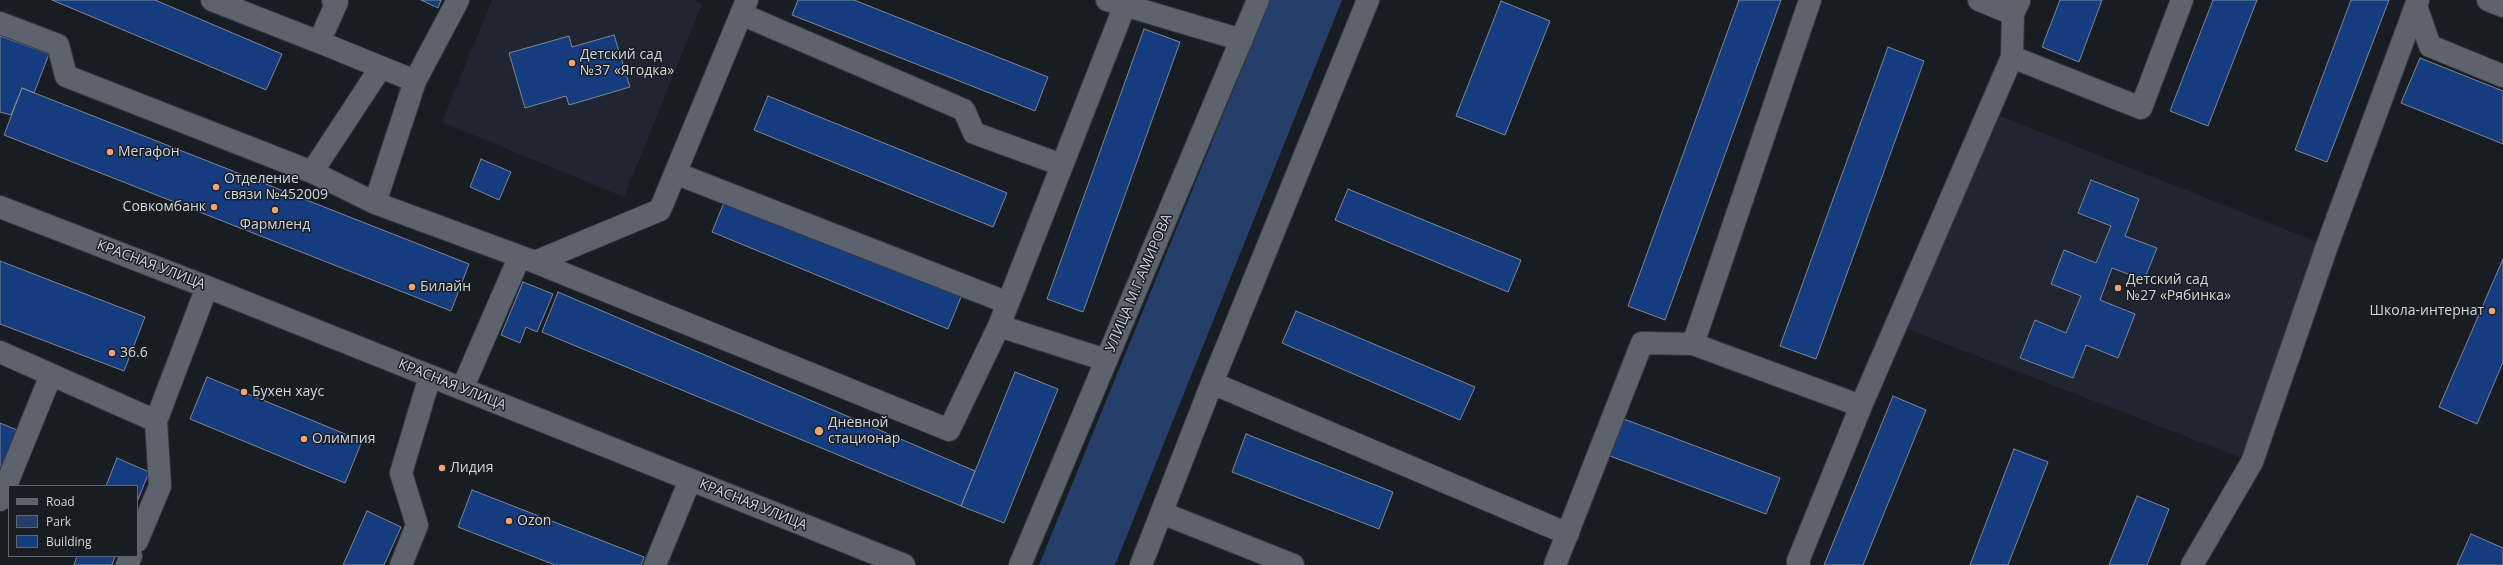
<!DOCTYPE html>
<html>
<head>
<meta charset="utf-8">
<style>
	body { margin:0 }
	#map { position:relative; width:2503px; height:565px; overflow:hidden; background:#181d24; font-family:"Open Sans",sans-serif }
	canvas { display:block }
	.legend { position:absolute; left:8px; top:485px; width:130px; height:72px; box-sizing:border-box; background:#181d24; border:1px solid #62676d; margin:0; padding:5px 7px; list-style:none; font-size:12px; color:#d2d6db }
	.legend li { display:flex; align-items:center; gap:8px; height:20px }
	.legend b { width:20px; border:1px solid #62676d }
</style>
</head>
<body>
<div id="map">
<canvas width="2503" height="565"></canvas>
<ul class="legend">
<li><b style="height:5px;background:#5d636c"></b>Road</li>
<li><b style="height:11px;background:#263f6a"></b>Park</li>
<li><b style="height:11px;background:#163c80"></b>Building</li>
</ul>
</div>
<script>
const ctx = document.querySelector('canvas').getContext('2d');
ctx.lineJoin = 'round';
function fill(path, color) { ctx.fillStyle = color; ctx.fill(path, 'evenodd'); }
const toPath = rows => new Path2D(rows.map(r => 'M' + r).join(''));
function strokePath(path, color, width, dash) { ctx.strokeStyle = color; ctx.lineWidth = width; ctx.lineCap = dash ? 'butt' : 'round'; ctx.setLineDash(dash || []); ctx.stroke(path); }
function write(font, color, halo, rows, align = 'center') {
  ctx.font = font + ' "Open Sans",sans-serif'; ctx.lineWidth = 3; ctx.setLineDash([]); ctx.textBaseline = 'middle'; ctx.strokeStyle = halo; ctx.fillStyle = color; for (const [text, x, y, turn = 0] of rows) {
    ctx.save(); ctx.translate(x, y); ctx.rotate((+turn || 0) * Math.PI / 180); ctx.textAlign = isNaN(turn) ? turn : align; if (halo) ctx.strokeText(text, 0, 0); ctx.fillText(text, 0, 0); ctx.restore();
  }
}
fill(toPath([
	[492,0,693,0,702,4,624,197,442,122],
	[1995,114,2327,246,2252,462,1907,329],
	[646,551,681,565,641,565]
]), '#1f2632');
fill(toPath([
	[1270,0,1342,0,1115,565,1039,565]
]), '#263f6a');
const building = toPath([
	[52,0,155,0,282,54,266,90,52,0],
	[421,0,441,0,438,8,421,0],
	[798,0,854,0,1048,77,1035,111,792,15,798,0],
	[1739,0,1781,0,1665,320,1628,306,1739,0],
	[2060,0,2102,0,2079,62,2042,47,2060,0],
	[2213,0,2257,0,2208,126,2170,111,2213,0],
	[2351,0,2389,0,2327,162,2295,150,2351,0],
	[1501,1,1550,21,1505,135,1456,116,1501,1],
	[1144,29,1180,42,1083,312,1047,299,1144,29],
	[614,35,630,87,569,105,566,96,525,108,509,53,569,36,572,47,614,35],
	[0,36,49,54,34,93,22,88,11,115,0,112,0,36],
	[1888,47,1924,61,1816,359,1780,346,1888,47],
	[2420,58,2503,91,2503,144,2401,103,2420,58],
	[22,88,469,264,451,311,4,135,22,88],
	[768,96,1007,193,993,227,754,130,768,96],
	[481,159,511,172,499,200,470,187,481,159],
	[2091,180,2139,199,2125,236,2157,248,2144,280,2112,268,2100,300,2135,314,2118,358,2086,345,2073,378,2020,358,2035,320,2066,333,2081,296,2051,284,2064,250,2096,263,2111,226,2078,213,2091,180],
	[1348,189,1521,260,1508,292,1335,220,1348,189],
	[725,200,961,297,948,329,712,232,725,200],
	[2503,259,2503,362,2477,424,2439,407,2503,259],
	[0,261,145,317,124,371,0,324,0,261],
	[523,282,553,294,537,332,526,327,520,343,501,335,523,282],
	[558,292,975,471,961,506,542,332,558,292],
	[1296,311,1475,387,1460,420,1282,343,1296,311],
	[1015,372,1058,389,1004,523,961,506,1015,372],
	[207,377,362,441,345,483,190,419,207,377],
	[1893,396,1926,410,1863,565,1824,565,1893,396],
	[1616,416,1780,478,1766,514,1602,453,1616,416],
	[0,423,22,432,0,483,0,423],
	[1246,434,1393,492,1379,529,1232,472,1246,434],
	[2014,449,2048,462,2008,565,1970,565,2014,449],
	[117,458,149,472,137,502,137,486,106,486,117,458],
	[472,490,644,557,641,565,555,565,458,527,472,490],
	[2137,496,2169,509,2147,565,2109,565,2137,496],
	[367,511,401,527,384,565,343,565,367,511],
	[2471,534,2503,548,2503,565,2457,565,2471,534],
	[77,556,115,556,112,565,74,565,77,556]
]);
fill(building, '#163c80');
strokePath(building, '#808690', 1);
const minor = toPath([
	[212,0,319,42,337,2,333,0],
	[1107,0,1242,40],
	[1979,0,2013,14,2019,1],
	[2488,0,2503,6],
	[2416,6,2430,46,2503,76],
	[741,14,964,110,974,133,1062,165],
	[0,23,58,45,66,76,312,172,375,203,535,262,949,430,999,326],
	[319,42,415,81,458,0],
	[2012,57,2141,108,2182,0],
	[312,172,381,67],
	[675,173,1008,303],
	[375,203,415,81],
	[0,207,207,287,904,565],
	[535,262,660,210,747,0],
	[1693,344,1810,0],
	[0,352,156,421,207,287],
	[1106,360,999,326,1125,5],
	[1212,383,1568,534],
	[462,389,519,258],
	[0,500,51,375],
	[1162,513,1293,565],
	[137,541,160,486,156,421],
	[127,565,131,556],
	[401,565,417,525,401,473,430,376],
	[655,565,690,480],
	[1020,565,1258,0],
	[1141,565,1212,383,1368,0],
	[1555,565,1642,343,1693,344,1861,406],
	[1799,565,1798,561,1861,406,2012,57,2013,14],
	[2192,565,2252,462,2327,246,2418,0]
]);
strokePath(minor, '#35393e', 24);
strokePath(minor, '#5d636c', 22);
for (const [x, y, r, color] of [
	[572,63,4,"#efa377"],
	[110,152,4,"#efa377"],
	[216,187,4,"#efa377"],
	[214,207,4,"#efa377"],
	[275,210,4,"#efa377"],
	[412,287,4,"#efa377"],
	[2118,288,4,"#efa377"],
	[2492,311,4,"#efa377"],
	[112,353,4,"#efa377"],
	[244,392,4,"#efa377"],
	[819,431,5,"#efa377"],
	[304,439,4,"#efa377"],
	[442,468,4,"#efa377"],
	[509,521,4,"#efa377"]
]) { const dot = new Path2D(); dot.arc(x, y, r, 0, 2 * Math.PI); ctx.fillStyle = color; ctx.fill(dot); strokePath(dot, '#181d24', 1.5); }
write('14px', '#d2d6db', '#181d24', [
	["Детский сад",580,55],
	["№37 «Ягодка»",580,71],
	["Мегафон",118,152],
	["Отделение",224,179],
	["связи №452009",224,195],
	["Совкомбанк",206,207,"right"],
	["Фармленд",275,225,"center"],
	["Детский сад",2126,280],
	["№27 «Рябинка»",2126,296],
	["Билайн",420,287],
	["Школа-интернат",2484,311,"right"],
	["36.6",120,353],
	["Бухен хаус",252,392],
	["Дневной",828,423],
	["стационар",828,439],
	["Олимпия",312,439],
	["Лидия",450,468],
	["Ozon",517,521]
], 'left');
write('14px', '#d2d6db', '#181d24', [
	["КРАСНАЯ УЛИЦА",151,265,21],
	["УЛИЦА М.Г.АМИРОВА",1139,283,-67],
	["КРАСНАЯ УЛИЦА",452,385,22],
	["КРАСНАЯ УЛИЦА",753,505,22]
]);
</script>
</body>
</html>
